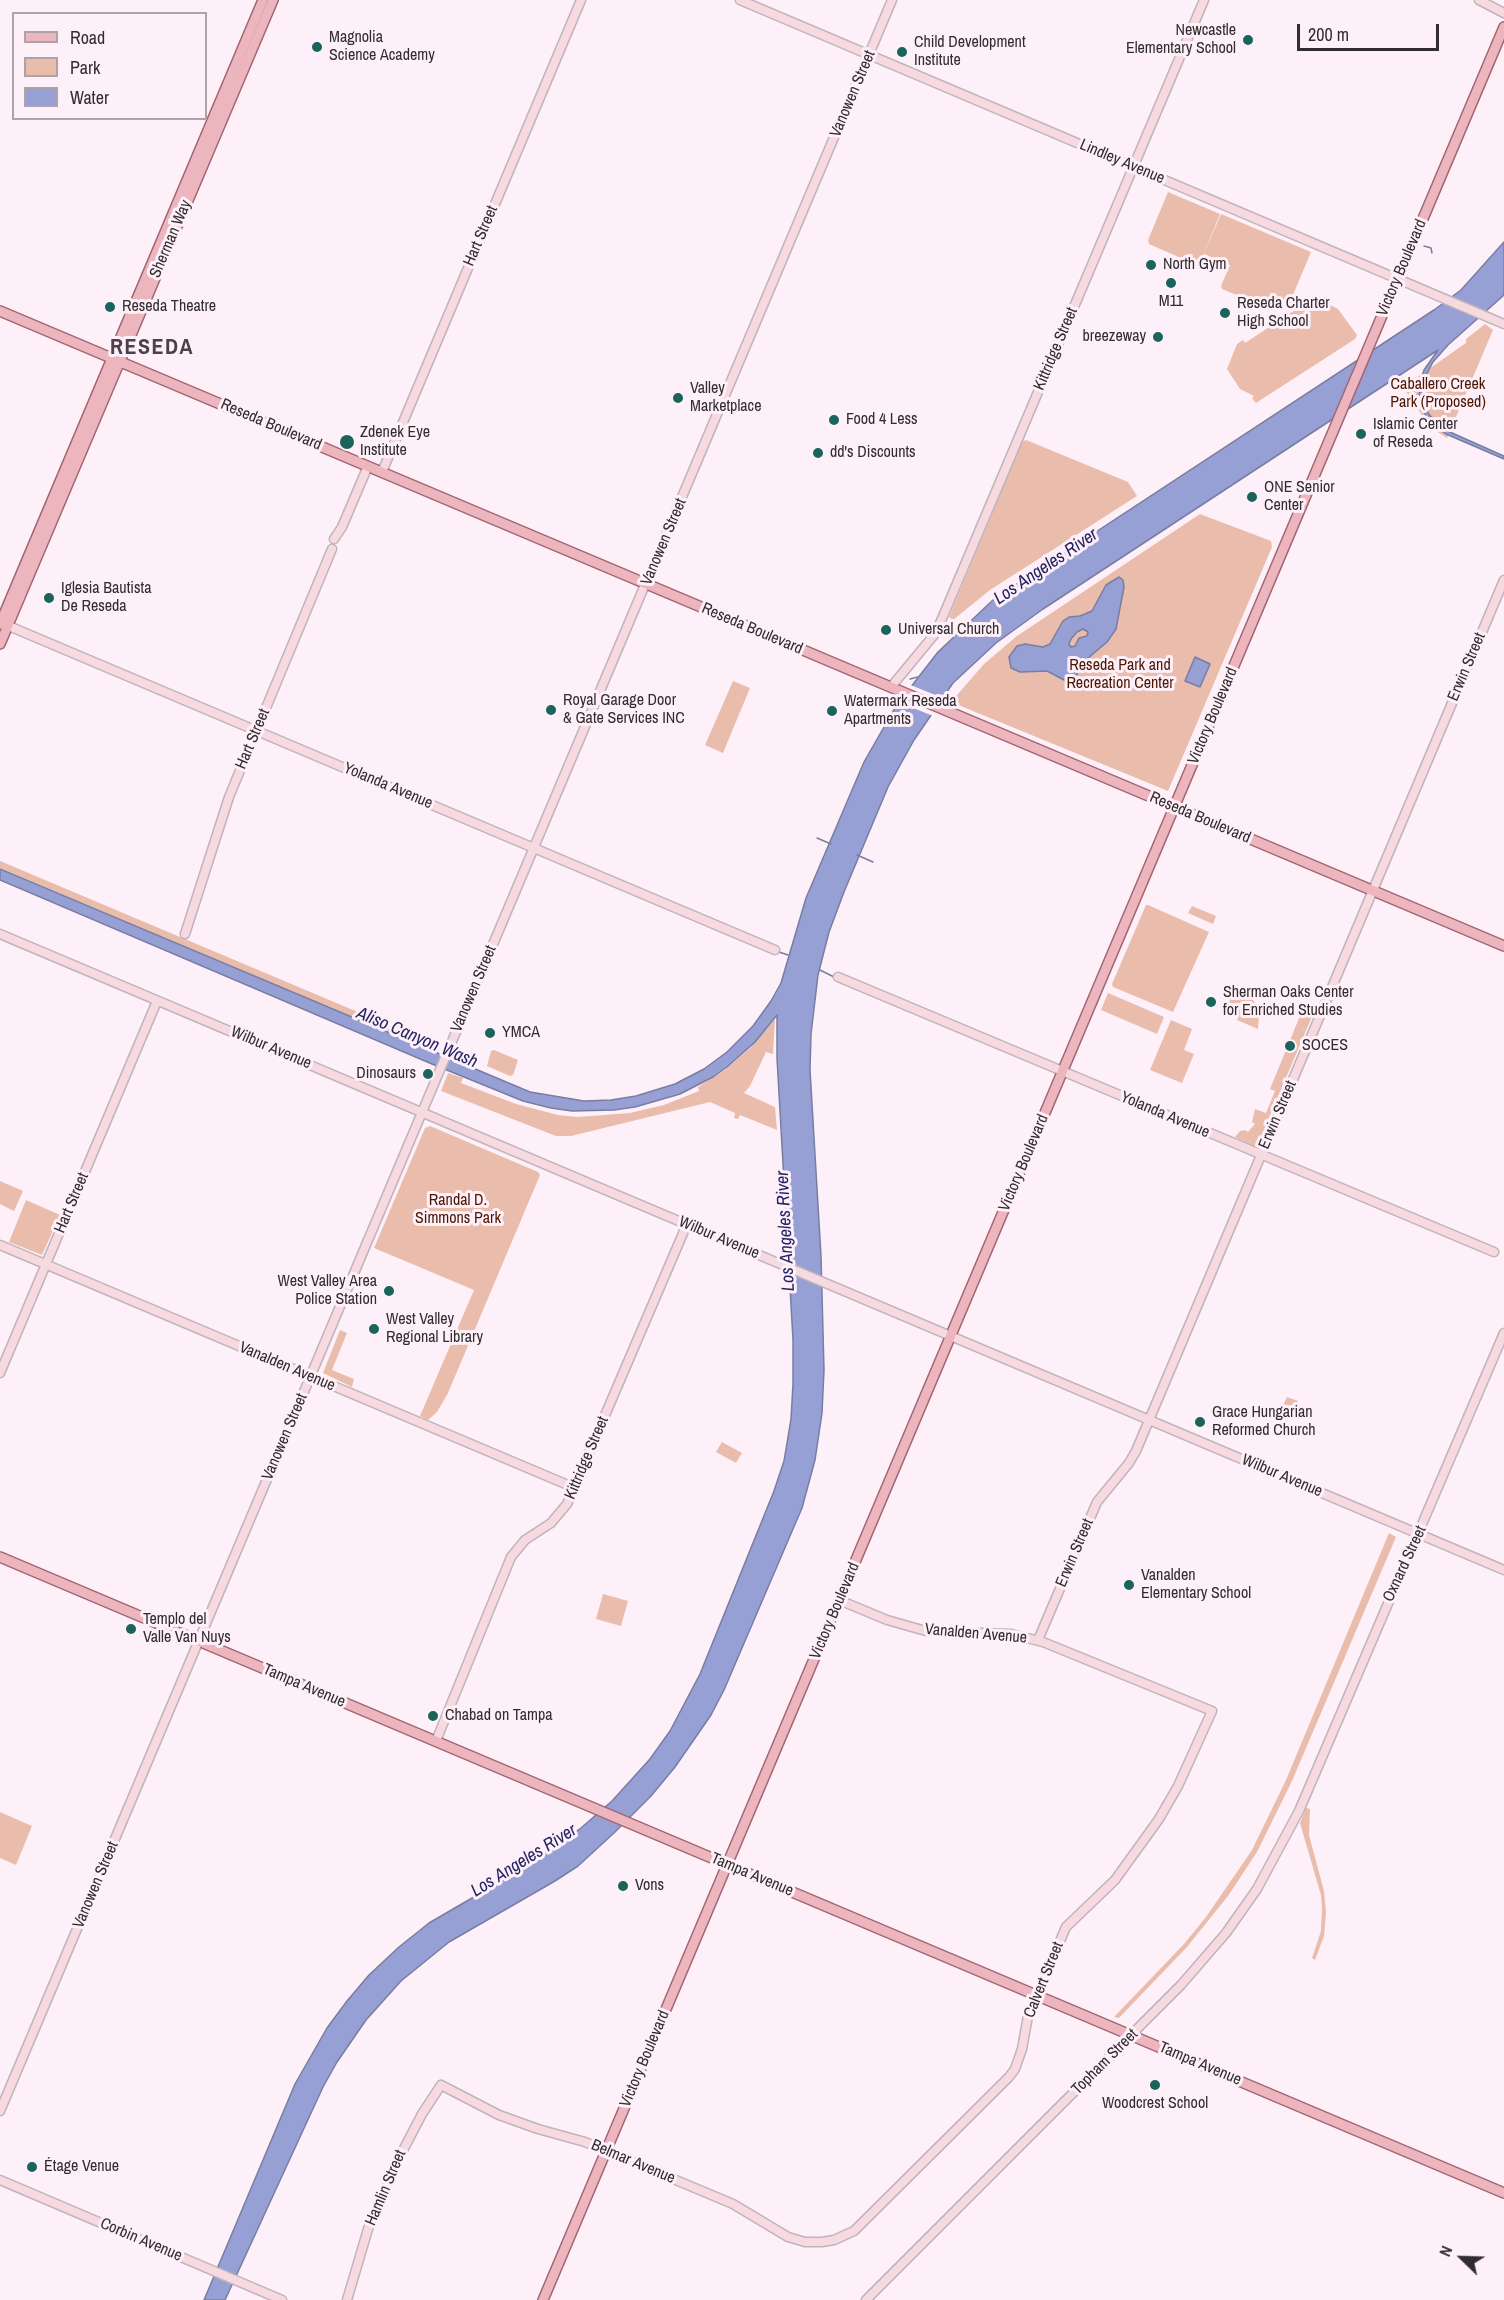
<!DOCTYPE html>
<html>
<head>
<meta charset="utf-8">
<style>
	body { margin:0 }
	#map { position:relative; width:1504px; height:2300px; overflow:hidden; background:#fef0f9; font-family:"Archivo Narrow",sans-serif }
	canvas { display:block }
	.legend { position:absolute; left:12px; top:12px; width:195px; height:108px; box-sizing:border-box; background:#fef0f9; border:2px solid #aca2a8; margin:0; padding:8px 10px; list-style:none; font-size:18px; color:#312c2f }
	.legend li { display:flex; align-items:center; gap:12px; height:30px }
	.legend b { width:30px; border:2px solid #aca2a8 }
	.north { position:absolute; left:1432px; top:2228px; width:60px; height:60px; -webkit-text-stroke:4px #fef0f9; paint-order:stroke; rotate:293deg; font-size:16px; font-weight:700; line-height:24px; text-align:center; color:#312c2f }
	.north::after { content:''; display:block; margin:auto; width:21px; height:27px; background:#312c2f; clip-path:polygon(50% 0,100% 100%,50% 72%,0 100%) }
	.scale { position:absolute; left:1297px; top:24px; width:142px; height:27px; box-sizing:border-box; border:3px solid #312c2f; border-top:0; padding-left:8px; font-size:18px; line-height:21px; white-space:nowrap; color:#312c2f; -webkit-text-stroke:4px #fef0f9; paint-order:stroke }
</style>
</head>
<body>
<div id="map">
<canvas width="1504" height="2300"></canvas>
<ul class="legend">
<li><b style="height:8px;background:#edb6bf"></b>Road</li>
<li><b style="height:16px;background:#e9bcab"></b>Park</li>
<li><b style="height:16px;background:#97a0d4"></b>Water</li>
</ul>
<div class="north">N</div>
<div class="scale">200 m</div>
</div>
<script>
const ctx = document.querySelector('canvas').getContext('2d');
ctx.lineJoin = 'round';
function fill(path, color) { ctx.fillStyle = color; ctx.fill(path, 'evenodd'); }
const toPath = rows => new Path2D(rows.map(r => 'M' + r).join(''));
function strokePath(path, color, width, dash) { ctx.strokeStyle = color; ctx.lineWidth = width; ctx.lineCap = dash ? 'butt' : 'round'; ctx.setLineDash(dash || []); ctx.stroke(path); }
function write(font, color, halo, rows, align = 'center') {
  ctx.font = font + ' "Archivo Narrow",sans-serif'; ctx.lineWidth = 6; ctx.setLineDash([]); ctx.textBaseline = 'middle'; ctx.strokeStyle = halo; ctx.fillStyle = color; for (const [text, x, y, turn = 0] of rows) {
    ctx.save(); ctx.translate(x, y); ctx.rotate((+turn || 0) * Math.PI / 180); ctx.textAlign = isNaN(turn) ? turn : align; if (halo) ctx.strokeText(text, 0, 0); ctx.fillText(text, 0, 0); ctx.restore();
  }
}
fill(toPath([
	[1168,192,1220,214,1199,266,1149,244,1148,240],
	[1221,214,1311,252,1290,302,1275,311,1222,289,1221,286,1230,265,1204,254],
	[1315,297,1338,309,1357,335,1355,339,1256,403,1252,398,1254,396,1240,389,1227,369,1237,344,1243,340,1245,343],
	[1485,324,1493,330,1447,438,1430,427,1403,387,1466,343,1466,339],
	[1026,440,1128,482,1137,496,990,590,953,620,949,617,1022,442],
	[1200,514,1271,541,1272,547,1168,791,951,702,984,664,1017,636],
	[733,681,750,688,723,753,705,745],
	[0,861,436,1045,438,1048,438,1053,0,868],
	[1146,905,1148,905,1209,932,1173,1012,1113,987,1112,984],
	[1192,906,1216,916,1213,924,1188,913],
	[1235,983,1250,994,1256,1005,1259,1014,1258,1029,1237,1020,1239,1014,1238,1010,1228,1006],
	[1108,993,1164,1017,1157,1034,1101,1010],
	[1316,1007,1258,1144,1254,1146,1235,1137,1240,1131,1245,1130,1248,1132,1255,1124,1252,1122,1255,1109,1266,1113,1275,1091,1270,1089,1302,1011],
	[775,1019,773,1054,766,1052,750,1086,744,1093,775,1107,777,1130,740,1115,738,1119,734,1118,735,1113,710,1102,571,1136,556,1136,441,1091,448,1073,463,1078,461,1083,516,1104,558,1115,577,1117,630,1113,664,1105,699,1091,698,1087,725,1070,750,1048],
	[1171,1020,1192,1029,1184,1050,1194,1054,1182,1083,1150,1070],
	[494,1050,518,1060,513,1075,510,1076,487,1066,491,1051],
	[430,1126,538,1172,540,1175,448,1393,437,1412,428,1420,420,1416,474,1290,374,1248,425,1128],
	[0,1181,23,1191,14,1211,0,1204],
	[26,1200,60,1215,42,1255,9,1242],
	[340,1330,347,1333,332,1370,354,1379,352,1387,323,1373],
	[1287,1397,1298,1401,1292,1414,1281,1409],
	[722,1442,742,1453,736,1463,716,1452],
	[1389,1533,1396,1537,1292,1781,1257,1852,1228,1896,1187,1947,1119,2018,1114,2017,1184,1944,1206,1917,1252,1850,1286,1780],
	[603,1594,628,1601,621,1626,596,1619],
	[1306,1808,1310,1809,1309,1835,1324,1891,1326,1913,1324,1936,1315,1960,1312,1958,1321,1931,1322,1907,1321,1895,1300,1823],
	[0,1812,32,1826,16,1865,0,1858]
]), '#e9bcab');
const water = toPath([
	[1504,242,1504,295,1448,345,1433,362,1424,379,1422,393,1428,413,1441,428,1504,456,1504,459,1446,434,1434,425,1426,416,1419,398,1420,383,1424,370,1438,350,1043,609,996,643,953,683,914,740,888,787,844,892,829,932,818,975,811,1034,810,1070,821,1256,824,1370,822,1413,815,1460,802,1508,724,1690,711,1715,675,1767,651,1796,614,1833,578,1866,555,1881,449,1942,401,1981,366,2020,337,2062,323,2087,225,2300,204,2300,295,2084,327,2028,347,2001,369,1975,399,1947,429,1923,522,1869,553,1848,581,1828,612,1801,650,1759,670,1731,700,1674,774,1491,784,1461,791,1419,793,1384,793,1340,777,1058,777,1015,755,1042,727,1067,713,1077,680,1094,635,1107,614,1110,572,1111,551,1108,523,1101,432,1064,0,880,0,869,530,1092,584,1101,611,1100,636,1096,675,1084,704,1069,727,1052,753,1026,771,1001,781,983,806,898,864,762,896,706,938,652,993,600,1009,589,1434,310,1461,290,1504,242],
	[1119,577,1123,580,1124,587,1116,629,1107,642,1087,659,1075,677,1066,681,1047,671,1020,672,1011,668,1009,657,1017,646,1025,644,1043,647,1050,644,1063,621,1069,617,1080,616,1092,611,1106,585,1119,577],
	[1083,629,1088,632,1087,636,1079,638,1075,646,1071,647,1069,644,1071,639,1077,632,1083,629],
	[1195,657,1210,664,1200,687,1185,681,1195,657]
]);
fill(water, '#97a0d4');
strokePath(water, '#787da2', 1.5);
fill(toPath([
	[908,684,945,699,933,716,896,701]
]), '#fef0f9');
strokePath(toPath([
	[1424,246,1431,248,1432,253],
	[910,679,918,677],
	[817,838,831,844],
	[857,855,873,862],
	[779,952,788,955],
	[820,970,834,977]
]), '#787da2', 1.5);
const secondary = toPath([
	[740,0,1504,324],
	[1479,0,1504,13],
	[382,472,581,0],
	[334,539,342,527,368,466],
	[4,624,775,950],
	[891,687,934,635,941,621,1204,0],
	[0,934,1504,1570],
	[185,934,229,797,332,549],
	[838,977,1494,1252],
	[0,1245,575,1488],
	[0,1373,157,1001],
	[1038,1640,1097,1502,1129,1463,1136,1451,1504,580],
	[436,1741,511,1557,525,1540,551,1523,567,1504,687,1224],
	[0,2111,892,0],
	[0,2180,282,2300],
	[347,2300,368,2229,398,2160,422,2114,441,2085,499,2115,538,2129,585,2142,733,2204,788,2237,805,2242,822,2242,834,2240,854,2231,1009,2077,1015,2069,1022,2049,1028,2016,1066,1927,1115,1880,1159,1819,1178,1786,1212,1711,1043,1642,1011,1634,926,1631,887,1620,839,1600],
	[866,2300,1181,1985,1226,1933,1257,1889,1299,1811,1504,1333]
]);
const primary = toPath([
	[0,311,1504,946],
	[0,624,263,0],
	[0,644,273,0],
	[0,1557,1504,2193],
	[543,2300,1504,27]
]);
strokePath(secondary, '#c0b3bc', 11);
strokePath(primary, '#a36671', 12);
strokePath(secondary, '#f6dadf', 8);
strokePath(primary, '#edb6bf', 9);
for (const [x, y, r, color] of [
	[1248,40,6,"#1a645c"],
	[317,47,6,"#1a645c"],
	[902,52,6,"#1a645c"],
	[1151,265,6,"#1a645c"],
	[1171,283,6,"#1a645c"],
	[110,307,6,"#1a645c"],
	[1225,313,6,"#1a645c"],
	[1158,337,6,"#1a645c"],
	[678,398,6,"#1a645c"],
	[834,420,6,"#1a645c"],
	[1361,434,6,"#1a645c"],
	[347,442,8,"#1a645c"],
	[818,453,6,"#1a645c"],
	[1252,497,6,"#1a645c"],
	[49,598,6,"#1a645c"],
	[886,630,6,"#1a645c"],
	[551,710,6,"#1a645c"],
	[832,711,6,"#1a645c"],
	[1211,1002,6,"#1a645c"],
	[490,1033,6,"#1a645c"],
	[1290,1046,6,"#1a645c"],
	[428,1074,6,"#1a645c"],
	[389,1291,6,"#1a645c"],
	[374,1329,6,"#1a645c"],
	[1200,1422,6,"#1a645c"],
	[1129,1585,6,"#1a645c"],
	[131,1629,6,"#1a645c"],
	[433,1716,6,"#1a645c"],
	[623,1886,6,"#1a645c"],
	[1155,2085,6,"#1a645c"],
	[32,2167,6,"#1a645c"]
]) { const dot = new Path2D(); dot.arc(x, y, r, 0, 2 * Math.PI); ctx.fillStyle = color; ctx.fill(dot); strokePath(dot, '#fef0f9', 2); }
write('16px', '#312c2f', '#fef0f9', [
	["Newcastle",1236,31,"right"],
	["Elementary School",1236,49,"right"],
	["Magnolia",329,38],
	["Science Academy",329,56],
	["Child Development",914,43],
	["Institute",914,61],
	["North Gym",1163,265],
	["M11",1171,302,"center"],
	["Reseda Charter",1237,304],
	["High School",1237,322],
	["Reseda Theatre",122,307],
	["breezeway",1146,337,"right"],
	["Valley",690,389],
	["Marketplace",690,407],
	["Food 4 Less",846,420],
	["Islamic Center",1373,425],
	["of Reseda",1373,443],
	["Zdenek Eye",360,433],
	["Institute",360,451],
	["dd's Discounts",830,453],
	["ONE Senior",1264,488],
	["Center",1264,506],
	["Iglesia Bautista",61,589],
	["De Reseda",61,607],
	["Universal Church",898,630],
	["Royal Garage Door",563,701],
	["& Gate Services INC",563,719],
	["Watermark Reseda",844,702],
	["Apartments",844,720],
	["Sherman Oaks Center",1223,993],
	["for Enriched Studies",1223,1011],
	["YMCA",502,1033],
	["SOCES",1302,1046],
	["Dinosaurs",416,1074,"right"],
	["West Valley Area",377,1282,"right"],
	["Police Station",377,1300,"right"],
	["West Valley",386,1320],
	["Regional Library",386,1338],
	["Grace Hungarian",1212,1413],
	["Reformed Church",1212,1431],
	["Vanalden",1141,1576],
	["Elementary School",1141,1594],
	["Templo del",143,1620],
	["Valle Van Nuys",143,1638],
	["Chabad on Tampa",445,1716],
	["Vons",635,1886],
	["Woodcrest School",1155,2104,"center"],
	["Étage Venue",44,2167]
], 'left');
write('16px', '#312c2f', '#fef0f9', [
	["Vanowen Street",853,94,-67],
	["Lindley Avenue",1122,162,23],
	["Hart Street",481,236,-67],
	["Sherman Way",171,239,-67],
	["Victory Boulevard",1402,268,-67],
	["Kittridge Street",1056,349,-67],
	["Reseda Boulevard",271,425,23],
	["Vanowen Street",664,542,-67],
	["Reseda Boulevard",752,629,23],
	["Erwin Street",1467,667,-67],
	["Victory Boulevard",1213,716,-67],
	["Hart Street",253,739,-67],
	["Yolanda Avenue",388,786,23],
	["Reseda Boulevard",1200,818,23],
	["Vanowen Street",474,989,-67],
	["Wilbur Avenue",271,1048,23],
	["Yolanda Avenue",1165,1115,23],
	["Erwin Street",1278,1115,-67],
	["Victory Boulevard",1024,1163,-67],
	["Hart Street",72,1203,-67],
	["Wilbur Avenue",719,1238,23],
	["Vanalden Avenue",287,1367,23],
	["Vanowen Street",285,1437,-67],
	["Kittridge Street",587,1458,-67],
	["Wilbur Avenue",1282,1476,23],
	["Erwin Street",1075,1553,-67],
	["Oxnard Street",1405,1564,-65],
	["Victory Boulevard",835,1611,-67],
	["Vanalden Avenue",976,1634,5],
	["Tampa Avenue",304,1686,23],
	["Tampa Avenue",752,1875,23],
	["Vanowen Street",96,1885,-67],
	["Calvert Street",1044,1980,-68],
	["Victory Boulevard",645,2059,-67],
	["Topham Street",1105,2062,-45],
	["Tampa Avenue",1200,2064,23],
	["Belmar Avenue",633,2162,23],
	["Hamlin Street",386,2188,-67],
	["Corbin Avenue",141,2240,23]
]);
write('16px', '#4c1702', '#fef0f9', [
	["Caballero Creek",1438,385],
	["Park (Proposed)",1438,403],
	["Reseda Park and",1120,666],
	["Recreation Center",1120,684],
	["Randal D.",458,1201],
	["Simmons Park",458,1219]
]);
write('italic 18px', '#232462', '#fef0f9', [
	["Los Angeles River",1046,567,-34],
	["Aliso Canyon Wash",417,1038,23],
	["Los Angeles River",786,1231,-93],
	["Los Angeles River",524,1861,-32]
]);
ctx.letterSpacing = '1.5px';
write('bold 22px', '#4c4148', '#fef0f9', [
	["RESEDA",152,348]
]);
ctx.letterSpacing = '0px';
</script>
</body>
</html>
